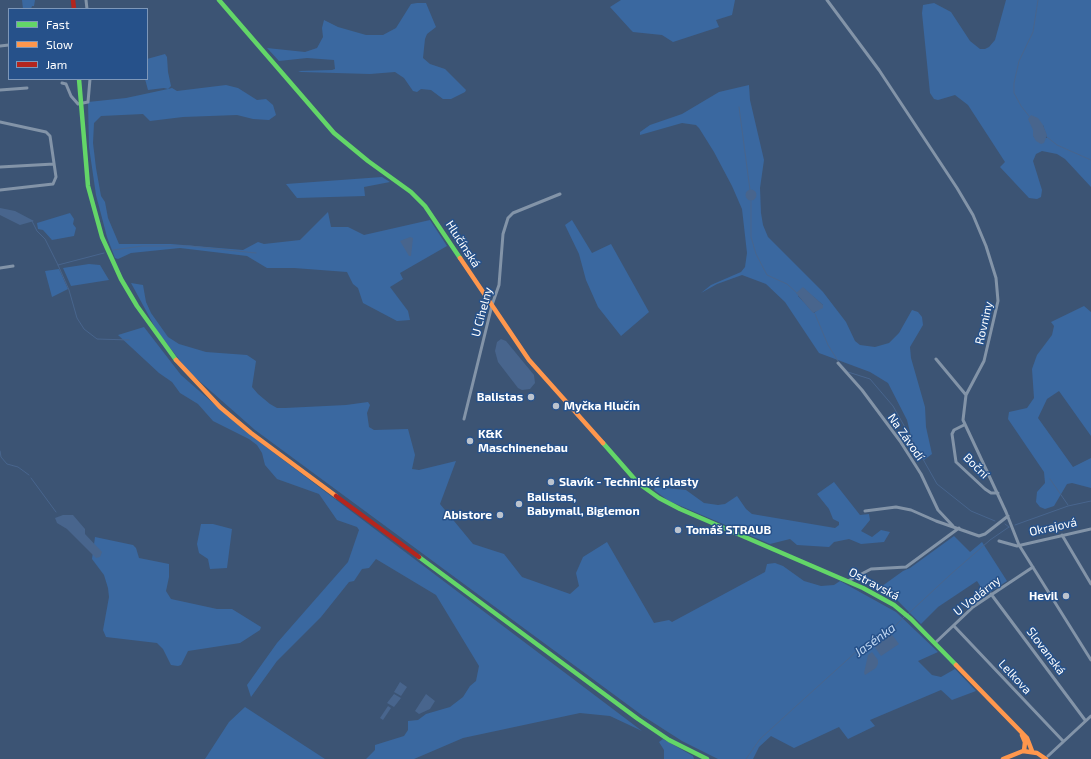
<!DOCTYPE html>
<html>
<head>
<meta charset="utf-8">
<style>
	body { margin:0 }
	#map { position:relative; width:1091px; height:759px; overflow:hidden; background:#3c5474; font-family:"Exo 2",sans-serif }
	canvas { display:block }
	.legend { position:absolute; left:8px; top:8px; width:140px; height:72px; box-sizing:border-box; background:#26518a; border:1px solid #7d97b9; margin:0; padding:5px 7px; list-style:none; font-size:12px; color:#fff }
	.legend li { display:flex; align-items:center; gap:8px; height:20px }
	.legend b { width:20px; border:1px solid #7d97b9 }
</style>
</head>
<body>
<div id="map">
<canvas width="1091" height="759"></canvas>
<ul class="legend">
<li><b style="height:5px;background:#63d668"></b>Fast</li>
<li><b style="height:5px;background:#ff974d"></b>Slow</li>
<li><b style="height:5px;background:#b3261e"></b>Jam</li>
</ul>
</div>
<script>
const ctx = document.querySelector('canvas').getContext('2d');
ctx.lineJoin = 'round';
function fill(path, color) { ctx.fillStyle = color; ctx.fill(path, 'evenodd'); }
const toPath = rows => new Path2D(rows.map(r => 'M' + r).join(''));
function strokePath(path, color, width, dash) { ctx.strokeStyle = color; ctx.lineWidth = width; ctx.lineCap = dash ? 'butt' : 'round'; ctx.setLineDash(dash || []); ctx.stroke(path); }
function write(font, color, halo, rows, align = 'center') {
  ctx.font = font + ' "Exo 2",sans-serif'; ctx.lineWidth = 3; ctx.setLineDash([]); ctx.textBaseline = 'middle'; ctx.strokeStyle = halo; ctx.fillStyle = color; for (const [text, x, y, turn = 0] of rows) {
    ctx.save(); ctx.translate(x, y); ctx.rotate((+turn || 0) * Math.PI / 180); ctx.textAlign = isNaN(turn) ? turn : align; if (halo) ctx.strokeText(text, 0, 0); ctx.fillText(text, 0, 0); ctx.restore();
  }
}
fill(toPath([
	[22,0,35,0,34,6,32,6,31,9,23,9],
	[621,0,735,0,732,15,716,20,719,27,673,42,662,35,633,32,630,29,610,7],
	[1006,0,1091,0,1091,187,1065,159,1057,154,1042,151,1036,154,1033,161,1042,190,1041,197,1037,199,1029,198,1000,167,1005,162,968,105,955,95,938,100,934,99,930,93,922,13,923,5,934,3,951,12,970,41,980,49,985,49,989,47,995,40],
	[1043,125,1047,138,1033,136,1033,130],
	[417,3,426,3,436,27,427,34,425,39,423,58,430,64,445,69,466,90,465,92,451,99,443,99,431,90,421,89,417,92,413,91,404,78,395,72,370,74,301,72,298,71,332,70,335,69,334,60,307,58,279,61,267,48,305,52,317,48,323,37,322,28,324,20,338,27,366,35,383,35,396,28,411,4],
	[165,54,167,57,168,72,171,86,168,89,172,88,177,91,226,85,238,88,257,100,266,99,273,105,276,115,269,120,253,119,237,115,183,117,150,121,143,114,101,116,94,123,93,143,96,168,101,196,105,202,108,218,119,244,171,244,243,250,258,242,264,244,300,240,328,212,331,227,348,227,364,235,430,220,447,246,400,273,403,279,390,287,408,311,410,320,397,321,363,303,358,288,353,284,347,272,294,268,267,268,247,256,180,248,131,253,118,259,115,258,107,237,96,195,89,147,88,102,126,98,168,89,164,88,148,90,145,79,147,79,147,59],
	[749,85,750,100,764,160,760,188,761,213,763,225,768,237,823,292,846,322,855,341,860,345,875,347,889,343,899,333,912,310,918,312,922,317,923,325,910,347,911,358,925,407,926,427,932,454,924,460,913,444,907,420,888,383,870,372,819,353,785,302,766,284,742,275,717,284,701,293,711,285,741,272,745,267,747,253,742,209,732,186,714,152,699,128,696,125,682,123,640,135,640,132,650,125,682,114,719,92],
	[803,288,823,305,814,313,798,296],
	[382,177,390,182,364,187,365,196,297,198,286,184],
	[70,213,74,219,73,224,76,228,74,236,52,240,43,230,38,229,37,223],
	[572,220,592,253,611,244,649,312,621,336,598,307,586,280,579,254,565,225],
	[89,264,100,265,109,280,71,286,63,268],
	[59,269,68,289,52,297,45,271],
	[131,283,143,285,146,302,151,313,168,337,179,344,206,352,247,355,256,361,252,387,258,394,270,404,277,408,285,408,346,405,368,402,370,405,367,413,369,427,374,430,408,429,415,455,412,469,419,470,456,461,440,504,473,544,504,554,522,577,570,594,579,586,576,573,583,557,607,542,654,623,669,620,672,622,765,572,767,564,775,563,783,566,804,581,821,586,834,585,840,581,896,612,938,652,918,661,932,675,941,677,955,669,976,691,952,700,941,690,870,720,875,726,848,739,839,727,794,748,771,736,759,747,753,759,718,759,682,741,643,716,255,430,188,371,157,331],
	[1084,306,1091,312,1091,436,1059,391,1047,399,1038,418,1073,467,1091,458,1091,488,1072,483,1067,484,1054,506,1045,509,1040,507,1036,502,1037,492,1045,483,1044,472,1008,419,1009,412,1027,408,1034,398,1032,369,1037,355,1052,335,1054,326,1051,322],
	[144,327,181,375,245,431,642,731,610,716,580,713,463,738,414,759,366,759,375,750,375,745,404,736,408,730,408,721,418,720,426,714,450,707,463,697,470,686,476,681,479,666,436,595,376,559,369,568,362,569,354,581,349,582,321,617,277,661,251,697,247,685,277,643,348,562,359,530,357,527,337,520,319,494,277,479,265,465,262,453,257,445,249,439,213,421,198,404,180,393,172,382,159,373,118,335],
	[834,482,860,515,869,514,870,520,861,531,872,537,881,530,890,532,884,542,861,544,849,539,834,542,829,547,797,545,790,539,770,544,669,501,654,490,655,487,686,490,704,503,718,505,725,504,737,496,746,509,752,514,835,528,839,525,839,522,833,519,829,509,817,494],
	[201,524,213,524,232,529,227,568,210,569,208,559,199,553,197,544],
	[954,536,970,552,982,542,1007,581,986,595,977,581,938,607,921,624,898,601,878,589,903,571,910,568],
	[95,537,133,545,136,548,139,558,169,564,169,577,166,591,171,599,217,609,232,609,261,627,260,630,240,643,188,651,181,665,178,666,171,665,163,649,157,643,106,637,103,630,109,597,108,588,104,575,92,559],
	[245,707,325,759,205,759,229,722],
	[663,739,693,756,694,759,664,759,664,750,659,742]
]), '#3a68a0');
fill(toPath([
	[1031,115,1038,118,1043,125,1047,135,1044,143,1041,144,1036,141,1033,136,1033,130,1028,119],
	'745.5 195a5.5 5.5 0 1 1 11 0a5.5 5.5 0 1 1-11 0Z',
	[0,208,15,211,34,221,20,225,0,215],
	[410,237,413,238,411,256,409,256,400,241],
	[803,287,823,305,823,308,813,313,796,293],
	[501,339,506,341,534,375,535,383,530,389,522,390,518,388,498,362,495,351,497,342],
	[63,515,73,515,85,529,85,534,102,552,100,557,96,558,67,529,57,523,55,518],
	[890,632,899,644,881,656,874,646],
	[872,652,878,660,878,664,876,668,865,675,864,673,868,655],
	[400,682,407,687,401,696,394,692],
	[394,694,401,698,394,707,387,703],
	[426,694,435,701,430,709,419,714,415,711],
	[388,706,391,708,383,720,380,718]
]), '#48658d');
strokePath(toPath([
	[739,107,750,190],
	[1029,116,1021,106,1014,93,1014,83,1019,61,1033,32,1038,0],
	[1047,137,1057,145,1091,160],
	[751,201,751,237,756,254,767,275,787,284,797,293],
	[32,221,37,231,45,239,58,265,69,290,77,318,84,329,97,339,129,340],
	[113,250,142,246,190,246,256,253],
	[58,265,104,253],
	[799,296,810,308],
	[815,314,828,345,838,361,848,372,870,379,893,406,937,484,971,511,995,521],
	[0,451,1,457,7,464,18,467,29,475],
	[31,478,56,512],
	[1050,479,1068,505],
	[1005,524,1009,527],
	[1015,525,1068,506,1091,501],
	[908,614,951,574,990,540,1009,527],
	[746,759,760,739,794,708,857,651,894,627,905,616]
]), '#48658d', 1);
strokePath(toPath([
	[86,0,87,9],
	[827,0,879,70,957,188,973,215,986,246,996,278,998,301,984,361,966,395,963,420,1006,512,1019,545,1091,660],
	[0,46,9,45],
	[62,83,66,84,71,96,78,104,88,102,90,79],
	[0,90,27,88],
	[0,122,46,132,50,136,56,177,53,184,0,190],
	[0,167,54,164],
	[0,268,13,266],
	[936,359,966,395],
	[838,363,862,390,900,441,921,474,938,510,953,526],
	[464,419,492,305,499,285,503,234,508,218,513,213,560,194],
	[964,425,954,430,952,434,956,462,985,489,991,493,998,493],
	[865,511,896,507,911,510,936,521,979,536,985,534,1008,516],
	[1062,535,1091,584],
	[999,541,1017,546,1091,529],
	[848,581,871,569,906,567,959,528],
	[991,594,1085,720],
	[954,626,1063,741],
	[935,643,973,607,1033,567],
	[1048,756,1091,716]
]), '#8394a8', 3);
strokePath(toPath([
	[219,0,334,133,368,161,411,192,425,206,460,258],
	[79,79,88,186,102,237,121,279,137,306,176,360],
	[603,443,638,483,659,498,680,509,863,588,894,605,911,619,956,665],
	[419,557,638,719,669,740,707,759]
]), '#63d668', 4.5);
strokePath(toPath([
	[460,258,529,360,603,443],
	[176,360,220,407,251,433,336,496],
	[956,665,1027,738,1032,751],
	[1022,735,1025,742,1024,751],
	[1003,759,1023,751,1037,753,1046,759]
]), '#ff974d', 4.5);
strokePath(toPath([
	[73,0,74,9],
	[336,496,419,557]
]), '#b3261e', 4.5);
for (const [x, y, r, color] of [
	[531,397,4,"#bbc3ce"],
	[556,406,4,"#bbc3ce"],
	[470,441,4,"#bbc3ce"],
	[551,482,4,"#bbc3ce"],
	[519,504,4,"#bbc3ce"],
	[500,515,4,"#bbc3ce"],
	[678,530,4,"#bbc3ce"],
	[1066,596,4,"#bbc3ce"]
]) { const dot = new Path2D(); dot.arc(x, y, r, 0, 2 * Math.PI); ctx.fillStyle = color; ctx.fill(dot); strokePath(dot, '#26518a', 1.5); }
write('12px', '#fff', '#26518a', [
	["Hlučínská",463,244,57],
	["U Cihelny",482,312,-75],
	["Rovniny",984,323,-77],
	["Na Závodí",906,437,55],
	["Boční",976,466,45],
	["Okrajová",1053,527,-12],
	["Ostravská",874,584,28],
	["U Vodárny",977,596,-38],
	["Slovanská",1046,651,53],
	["Lelkova",1015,677,47]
]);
write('bold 12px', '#fff', '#26518a', [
	["Balistas",523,397,"right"],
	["Myčka Hlučín",564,406],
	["K&K",478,434],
	["Maschinenebau",478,448],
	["Slavík - Technické plasty",559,482],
	["Balistas,",527,497],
	["Babymall, Biglemon",527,511],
	["Abistore",492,515,"right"],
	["Tomáš STRAUB",686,530],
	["Hevil",1058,596,"right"]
], 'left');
write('italic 13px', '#bfd6f1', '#26518a', [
	["Jasénka",875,640,-36]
]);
</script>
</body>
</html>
